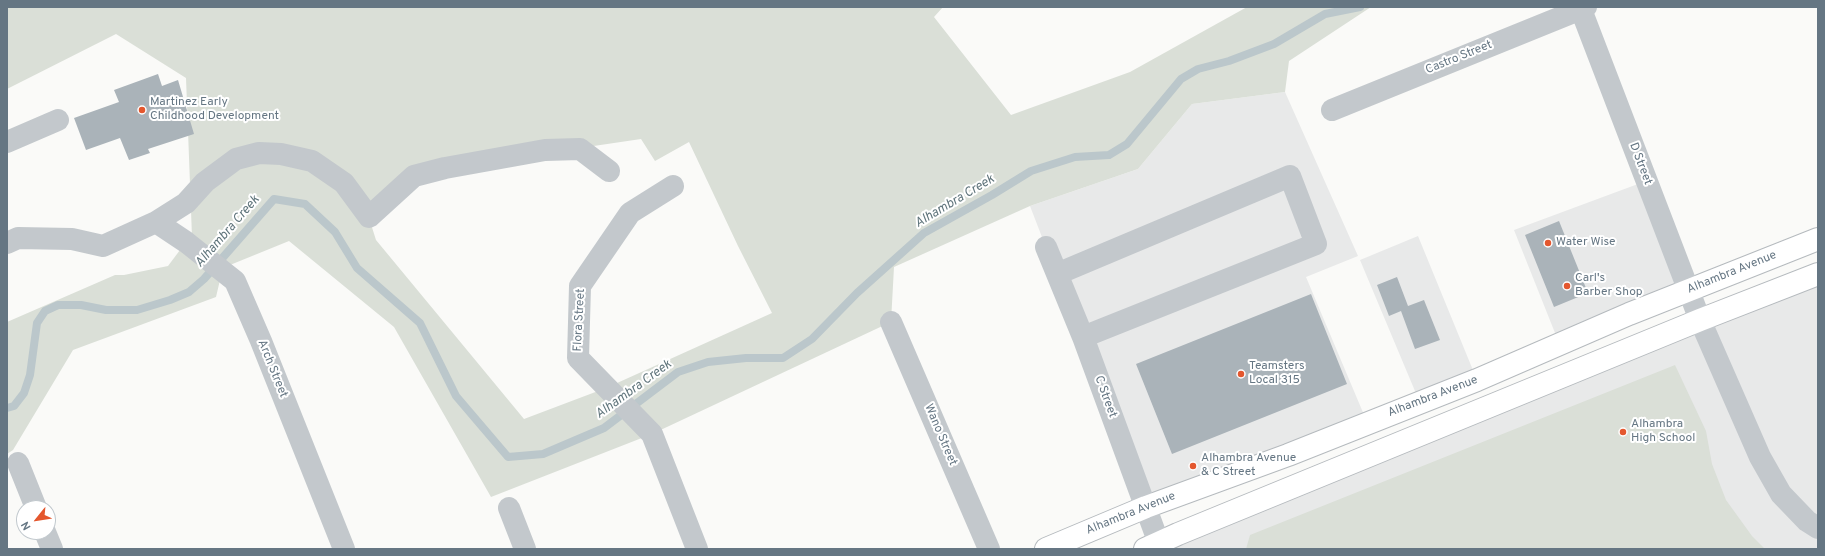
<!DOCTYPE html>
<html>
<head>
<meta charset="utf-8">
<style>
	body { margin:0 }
	#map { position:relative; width:1825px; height:556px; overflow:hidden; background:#fafaf8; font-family:Overpass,sans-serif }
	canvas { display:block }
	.frame { position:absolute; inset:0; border:8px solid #657683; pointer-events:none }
	.north { position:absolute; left:16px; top:500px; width:40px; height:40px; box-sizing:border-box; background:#fff; border:1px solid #c1c8cd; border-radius:50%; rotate:240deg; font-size:11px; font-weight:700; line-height:16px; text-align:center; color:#657683 }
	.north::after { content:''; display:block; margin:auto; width:14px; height:18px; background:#e4572e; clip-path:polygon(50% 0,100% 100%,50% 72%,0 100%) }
</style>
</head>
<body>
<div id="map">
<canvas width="1825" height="556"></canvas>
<div class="frame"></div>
<div class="north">N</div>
</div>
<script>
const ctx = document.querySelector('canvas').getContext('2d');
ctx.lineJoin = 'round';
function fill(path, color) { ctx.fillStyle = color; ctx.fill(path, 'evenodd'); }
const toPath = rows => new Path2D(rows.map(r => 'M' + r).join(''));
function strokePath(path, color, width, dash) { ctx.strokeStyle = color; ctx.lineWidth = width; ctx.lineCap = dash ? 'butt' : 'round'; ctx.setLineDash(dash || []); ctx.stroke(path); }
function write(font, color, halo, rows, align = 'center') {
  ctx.font = font + ' Overpass,sans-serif'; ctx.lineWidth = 4; ctx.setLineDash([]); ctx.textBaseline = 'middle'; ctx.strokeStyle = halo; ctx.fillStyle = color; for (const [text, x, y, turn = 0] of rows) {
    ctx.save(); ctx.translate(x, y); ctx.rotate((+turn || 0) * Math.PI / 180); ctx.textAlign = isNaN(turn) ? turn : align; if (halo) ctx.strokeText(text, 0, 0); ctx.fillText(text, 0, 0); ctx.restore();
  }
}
fill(toPath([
	[1285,92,1358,256,1306,277,1367,422,1146,507,1030,206,1138,169,1192,104],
	[1646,181,1689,290,1559,343,1514,230],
	[1418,236,1477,380,1420,403,1360,260],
	[1818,274,1818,549,1145,549]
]), '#e8e9e9');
fill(toPath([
	[7,7,943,7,934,17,1011,115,1130,72,1247,7,1371,7,1289,61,1285,92,1192,104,1138,169,1030,206,894,267,891,322,652,434,491,497,394,327,289,241,230,265,192,237,186,78,116,34,7,89],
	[641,139,655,161,689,142,738,246,772,313,606,388,524,419,376,240,369,218,445,168],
	[180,250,220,280,216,297,73,350,13,450,7,454,7,322,115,275,124,275,168,266],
	[1675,365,1706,431,1712,464,1726,500,1752,536,1765,549,1246,549,1250,535]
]), '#dadfd7');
strokePath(toPath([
	[7,408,14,406,24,393,30,375,37,323,45,311,58,305,81,305,106,310,137,310,170,300,189,292,204,279,274,199,305,204,335,232,357,268,420,323,456,396,508,457,543,454,604,428,678,372,708,362,746,358,783,358,812,339,857,293,924,233,992,195,1031,171,1075,157,1109,155,1127,144,1181,79,1198,69,1229,61,1274,44,1325,14,1360,7]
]), '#bbc7cb', 8);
fill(toPath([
	[158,74,162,86,178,80,194,134,148,149,150,153,129,160,120,138,86,150,74,118,119,102,114,90],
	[1559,221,1588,293,1554,307,1525,235],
	[1397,277,1408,306,1424,300,1440,340,1415,349,1401,311,1389,316,1377,285],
	[1311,294,1347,384,1172,454,1136,364]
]), '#aab3b9');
const major = toPath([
	[1046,549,1146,507,1288,455,1477,380,1629,314,1818,239],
	[1145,549,1178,534,1700,320,1818,274]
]);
strokePath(major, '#b5babe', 24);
strokePath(toPath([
	[1580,7,1700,320,1760,457,1781,494,1807,521,1818,528],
	[1332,110,1586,7],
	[7,142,58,120],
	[673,186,630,213,580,286,578,358,652,434,697,549],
	[156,222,186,242,235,281,261,341,344,549],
	[7,243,18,238,72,239,103,246,156,222,186,203,205,182,236,159,259,153,281,154,312,161,344,183,369,217,414,176,445,168,545,150,580,149,609,171],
	[1046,247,1083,337,1161,549],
	[1057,274,1290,176,1316,244,1083,337],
	[891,322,989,549],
	[18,463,36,508],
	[509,508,525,549],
	[45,532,52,549]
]), '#c3c8cc', 22);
strokePath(major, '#fff', 22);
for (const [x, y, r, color] of [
	[142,110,4,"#e4572e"],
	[1548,243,4,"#e4572e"],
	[1567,286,4,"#e4572e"],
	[1241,374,4,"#e4572e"],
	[1623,432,4,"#e4572e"],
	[1193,466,4,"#e4572e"]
]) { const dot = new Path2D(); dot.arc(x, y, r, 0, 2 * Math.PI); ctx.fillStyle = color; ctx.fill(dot); strokePath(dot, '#fff', 1.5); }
write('12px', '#657683', '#fff', [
	["Castro Street",1459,58,-22],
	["D Street",1640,164,69],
	["Alhambra Avenue",1732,273,-22],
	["Flora Street",580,320,-87],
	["Arch Street",272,369,68],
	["C Street",1105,397,70],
	["Alhambra Avenue",1433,397,-21],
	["Wano Street",940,435,67],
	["Alhambra Avenue",1131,514,-22]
]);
write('12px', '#657683', '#fff', [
	["Martinez Early",150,103],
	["Childhood Development",150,117],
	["Water Wise",1556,243],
	["Carl's",1575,279],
	["Barber Shop",1575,293],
	["Teamsters",1249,367],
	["Local 315",1249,381],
	["Alhambra",1631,425],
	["High School",1631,439],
	["Alhambra Avenue",1201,459],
	["& C Street",1201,473]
], 'left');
write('italic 13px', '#60757c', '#fff', [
	["Alhambra Creek",955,202,-31],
	["Alhambra Creek",228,232,-49],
	["Alhambra Creek",634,390,-36]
]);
</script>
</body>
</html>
